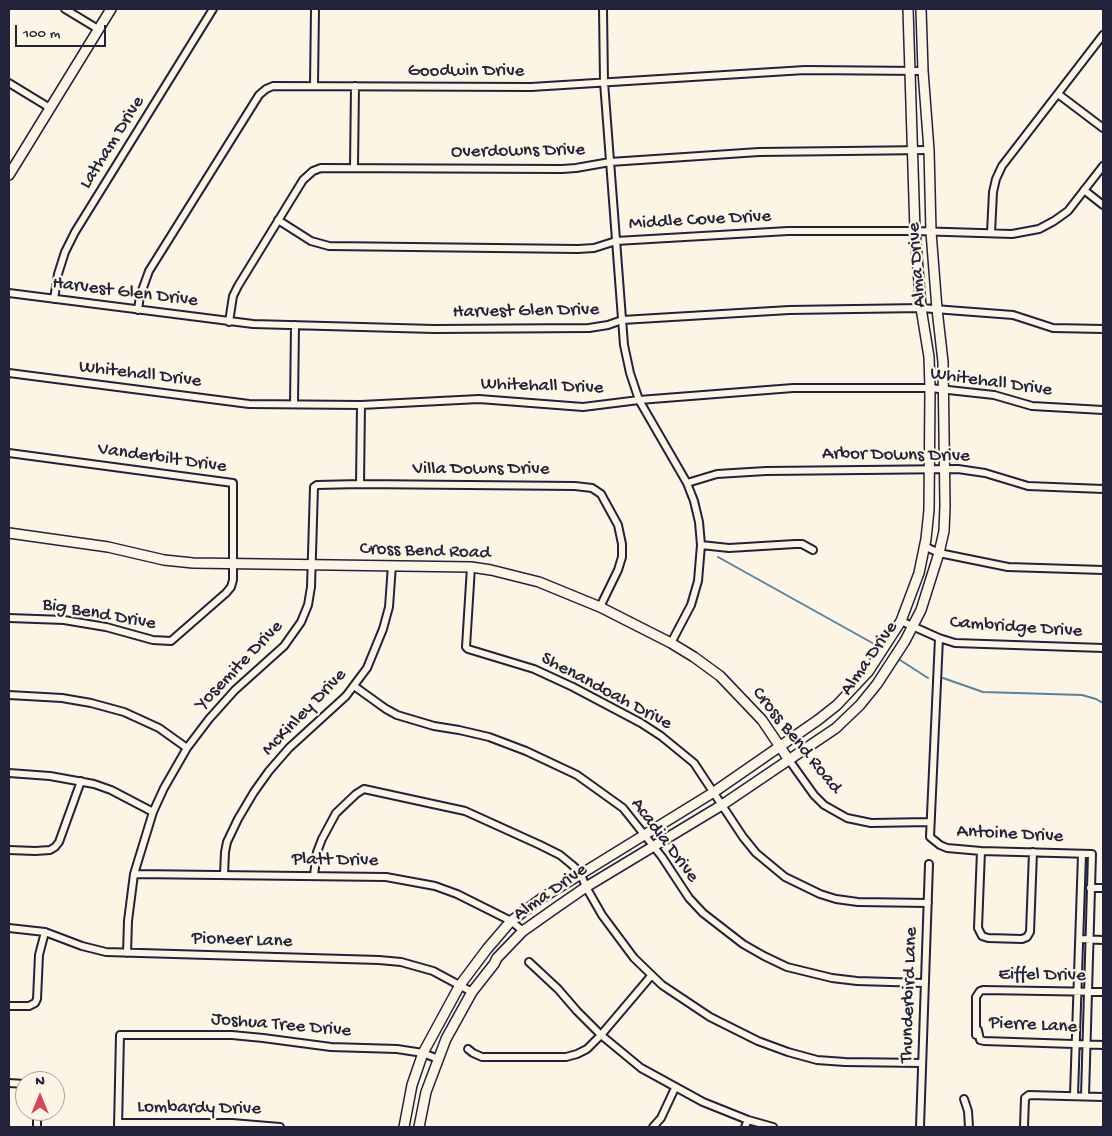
<!DOCTYPE html>
<html>
<head>
<meta charset="utf-8">
<style>
	body { margin:0 }
	#map { position:relative; width:1112px; height:1136px; overflow:hidden; background:#fcf5e5; font-family:"Gochi Hand",sans-serif }
	canvas { display:block }
	.frame { position:absolute; inset:0; border:10px solid #22223b; pointer-events:none }
	.north { position:absolute; left:15px; top:1071px; width:50px; height:50px; box-sizing:border-box; background:#fcf5e5; border:1px solid #a5a1a1; border-radius:50%; rotate:0deg; font-size:14px; font-weight:700; line-height:20px; text-align:center; color:#22223b }
	.north::after { content:''; display:block; margin:auto; width:18px; height:22px; background:#d1495b; clip-path:polygon(50% 0,100% 100%,50% 72%,0 100%) }
	.scale { position:absolute; left:15px; top:25px; width:91px; height:22px; box-sizing:border-box; border:2px solid #22223b; border-top:0; padding-left:6px; font-size:15px; line-height:18px; white-space:nowrap; color:#22223b; -webkit-text-stroke:4px #fcf5e5; paint-order:stroke }
</style>
</head>
<body>
<div id="map">
<canvas width="1112" height="1136"></canvas>
<div class="frame"></div>
<div class="north">N</div>
<div class="scale">100 m</div>
</div>
<script>
const ctx = document.querySelector('canvas').getContext('2d');
ctx.lineJoin = 'round';
const toPath = rows => new Path2D(rows.map(r => 'M' + r).join(''));
function strokePath(path, color, width, dash) { ctx.strokeStyle = color; ctx.lineWidth = width; ctx.lineCap = dash ? 'butt' : 'round'; ctx.setLineDash(dash || []); ctx.stroke(path); }
function write(font, color, halo, rows, align = 'center') {
  ctx.font = font + ' "Gochi Hand",sans-serif'; ctx.lineWidth = 4.5; ctx.setLineDash([]); ctx.textBaseline = 'middle'; ctx.strokeStyle = halo; ctx.fillStyle = color; for (const [text, x, y, turn = 0] of rows) {
    ctx.save(); ctx.translate(x, y); ctx.rotate((+turn || 0) * Math.PI / 180); ctx.textAlign = isNaN(turn) ? turn : align; if (halo) ctx.strokeText(text, 0, 0); ctx.fillText(text, 0, 0); ctx.restore();
  }
}
strokePath(toPath([
	[718,557,876,645],
	[900,660,928,678],
	[943,678,983,692,1082,695,1096,699,1103,703]
]), '#59839c', 2);
const street = toPath([
	[65,9,98,29],
	[603,9,604,82,624,345,630,373,639,400,687,483,694,501,699,522,701,545,698,581,691,605,671,643],
	[9,83,50,108],
	[314,85,315,9],
	[1058,94,1103,128],
	[354,167,355,86],
	[1084,190,1103,205],
	[278,220,311,241,329,246,578,249,594,248,616,241,788,231,915,231,1012,234,1039,229,1054,221,1068,211,1103,166],
	[991,233,993,192,996,179,1002,166,1103,35],
	[9,293,253,324,434,329,589,328,608,325,622,320,789,310,921,308,1013,315,1053,328,1103,329],
	[54,299,58,274,65,252,75,232,213,9],
	[138,310,140,296,149,271,259,95,266,89,273,86,531,87,805,70,923,71],
	[229,322,233,296,238,286,303,180,313,171,321,168,562,169,576,168,610,162,759,152,929,150],
	[9,373,249,404,361,405,479,399,583,407,639,400,793,388,930,388,994,395,1032,406,1103,410],
	[294,404,295,325],
	[9,453,233,483,233,580,231,587,226,593,171,641,153,640,106,627,64,620,9,618],
	[687,483,717,474,766,471,958,469,985,473,1028,486,1103,489],
	[360,484,361,405],
	[701,545,729,548,795,544,802,544,813,550],
	[924,546,939,553,1008,567,1103,570],
	[471,567,466,647,468,649,534,669,573,687,641,723,661,736,694,763,743,837,756,853,785,877,820,894,836,899,858,902,928,903],
	[901,621,939,638,955,643,1103,648],
	[939,638,930,837,940,845,947,848,981,851,1092,854,1085,1096],
	[354,686,386,709,397,715,434,726,459,730,489,737,526,751,577,775,623,808,662,857,689,898,703,913,743,944,764,956,787,967,832,978,857,981,924,983],
	[9,695,62,698,91,703,124,712,159,728,187,748],
	[789,760,814,795,824,805,847,818,871,823,930,822],
	[9,773,50,776,94,784,111,790,153,812],
	[9,850,35,851,50,850,55,847,59,842,81,781],
	[981,851,978,928,982,936,988,938,1022,939,1027,937,1030,932,1033,852],
	[134,874,386,877,435,886,457,894,511,921,523,931],
	[224,875,225,852,227,842,238,819,254,792,269,771,289,748,346,696,367,668,383,629,389,607,392,565],
	[314,875,317,852,322,839,336,813,356,794,364,789,465,811,540,845,560,855,571,864,580,872,586,887,602,915,634,958,662,985,710,1017,758,1041,788,1052,817,1060,845,1062,922,1063],
	[1090,888,1103,888],
	[9,928,45,932,82,946,106,952,379,960,401,962,433,971,472,992],
	[1080,939,1103,940],
	[127,953,128,921,134,874,153,812,164,788,187,748,209,719,235,690,284,646,301,622,308,605,311,587,314,487,317,485,360,484,575,486,592,488,601,494,618,525,622,544,622,557,618,570,600,607],
	[529,962,558,989,577,1011,601,1035,641,1068,703,1102,748,1120,773,1127],
	[9,1006,29,1006,35,1003,37,999,39,955,45,932],
	[976,1019,976,1035,976,997,980,991,983,990,1103,992],
	[978,1030,980,1040,984,1041,1103,1045],
	[468,1049,473,1053,482,1057,566,1057,577,1054,587,1049,601,1035,651,976],
	[9,1083,25,1084],
	[1074,1095,1082,854],
	[964,1099,968,1111,969,1127],
	[118,1123,232,1123,280,1127],
	[37,1127,37,1111],
	[118,1127,120,1035,232,1035,263,1038,331,1047,397,1049,423,1053,438,1059],
	[653,1127,661,1118,675,1088],
	[745,1127,748,1120],
	[920,1127,929,864],
	[1024,1127,1025,1098,1029,1095,1103,1097]
]);
const secondary = toPath([
	[9,175,111,9],
	[9,533,108,547,164,560,193,563,471,567,491,570,539,582,600,607,671,643,694,657,720,676,762,720,789,760],
	[404,1127,412,1085,423,1053,460,985,487,949,511,921,542,898,714,792,818,720,837,705,868,672,901,621,919,573,926,539,929,510,930,388,929,357,921,308,915,231,908,9],
	[419,1127,426,1092,446,1039,472,992,494,964,497,958,523,931,557,907,586,887,722,805,836,728,860,705,877,684,905,641,921,610,939,553,944,531,945,506,943,362,937,309,931,232,929,150,923,71,921,9]
]);
strokePath(street, '#22223b', 10);
strokePath(secondary, '#22223b', 12);
strokePath(street, '#fcf5e5', 6);
strokePath(secondary, '#fcf5e5', 9);
write('19px', '#22223b', '#fcf5e5', [
	["Goodwin Drive",466,72],
	["Latham Drive",113,143,-58],
	["Overdowns Drive",518,152,-1],
	["Middle Cove Drive",700,221,-3],
	["Alma Drive",918,265,-94],
	["Harvest Glen Drive",125,293,7],
	["Harvest Glen Drive",526,312,-1],
	["Whitehall Drive",140,375,7],
	["Whitehall Drive",991,383,8],
	["Whitehall Drive",542,387,2],
	["Arbor Downs Drive",896,456,1],
	["Vanderbilt Drive",162,459,8],
	["Villa Downs Drive",481,470],
	["Cross Bend Road",425,552,2],
	["Big Bend Drive",99,615,10],
	["Cambridge Drive",1016,628,4],
	["Alma Drive",870,659,-55],
	["Yosemite Drive",240,666,-46],
	["Shenandoah Drive",606,692,28],
	["McKinley Drive",305,713,-46],
	["Cross Bend Road",796,741,51],
	["Antoine Drive",1010,835,3],
	["Acadia Drive",664,841,53],
	["Platt Drive",335,861,1],
	["Alma Drive",551,893,-35],
	["Pioneer Lane",242,941,2],
	["Eiffel Drive",1042,976,1],
	["Thunderbird Lane",910,995,-88],
	["Joshua Tree Drive",281,1026,5],
	["Pierre Lane",1033,1026,3],
	["Lombardy Drive",199,1109,1]
]);
</script>
</body>
</html>
